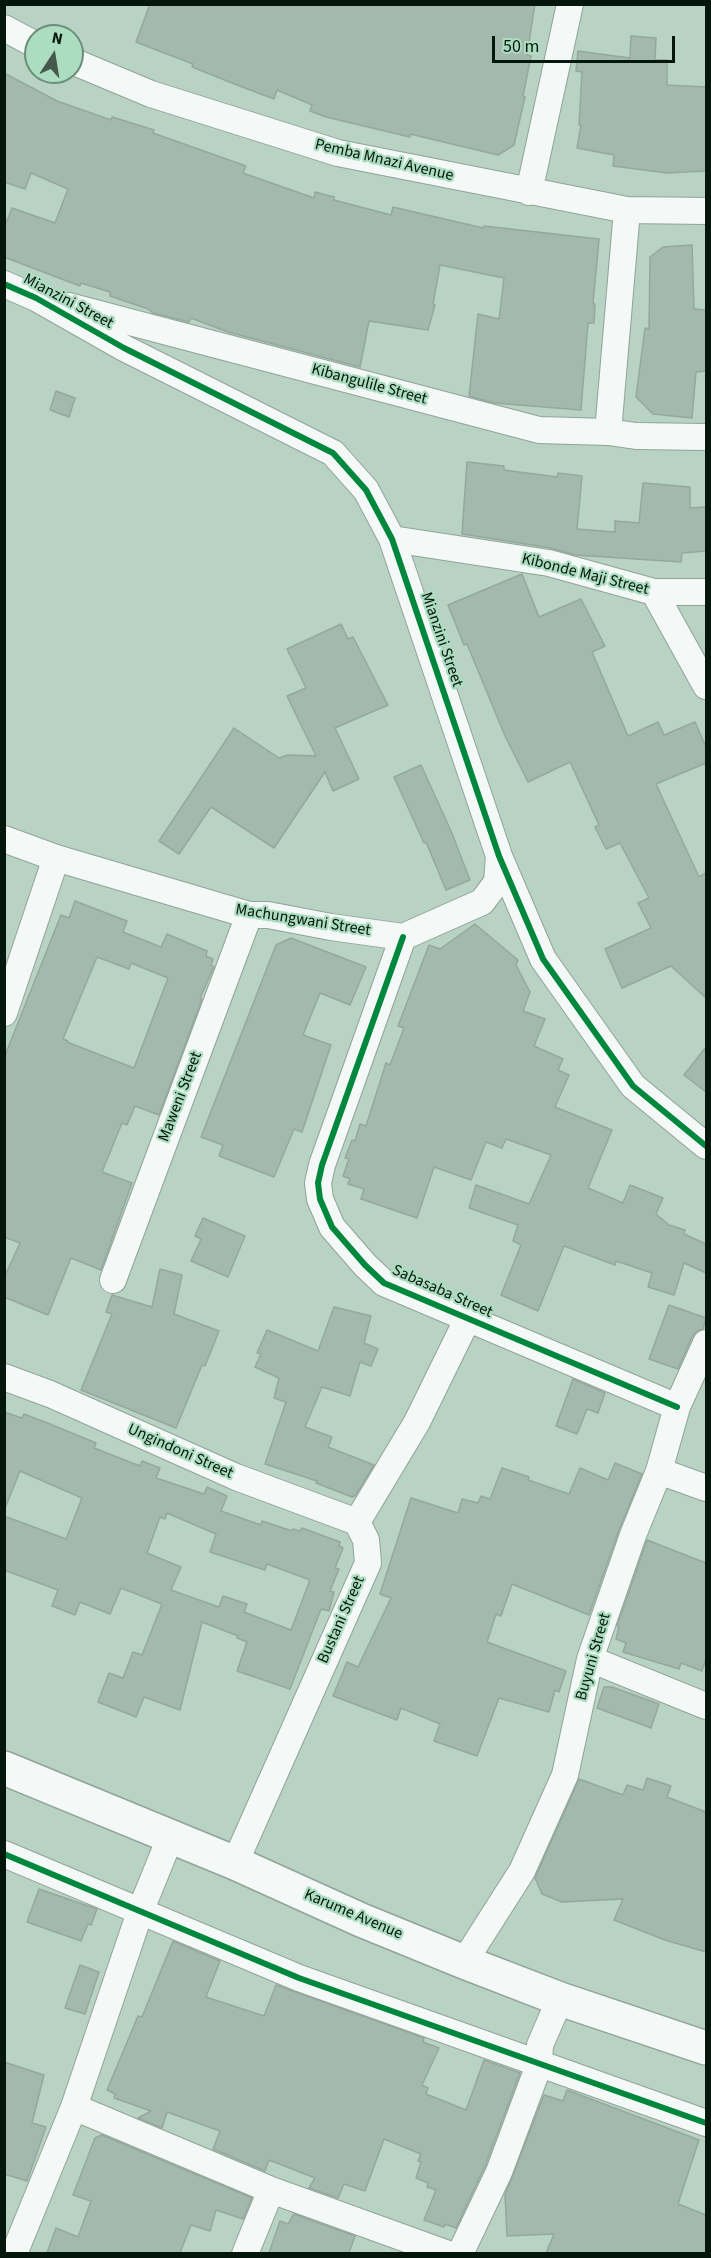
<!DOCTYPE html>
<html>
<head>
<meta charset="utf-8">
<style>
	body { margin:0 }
	#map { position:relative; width:711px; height:2258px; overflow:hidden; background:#b8d2c3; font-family:"Source Sans 3",sans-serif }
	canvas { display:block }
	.frame { position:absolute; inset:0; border:6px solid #05170d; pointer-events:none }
	.north { position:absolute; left:24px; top:24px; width:60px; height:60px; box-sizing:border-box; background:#adddc1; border:2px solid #6a8e79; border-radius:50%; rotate:12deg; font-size:16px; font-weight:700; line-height:24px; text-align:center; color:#05170d }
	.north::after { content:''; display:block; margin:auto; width:21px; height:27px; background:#44584d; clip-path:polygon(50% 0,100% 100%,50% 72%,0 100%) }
	.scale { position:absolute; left:492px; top:36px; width:183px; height:27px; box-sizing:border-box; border:3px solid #05170d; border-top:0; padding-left:8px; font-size:18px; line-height:21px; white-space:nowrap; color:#05170d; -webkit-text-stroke:4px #adddc1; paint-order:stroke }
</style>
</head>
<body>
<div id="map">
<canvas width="711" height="2258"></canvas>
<div class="frame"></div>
<div class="north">N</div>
<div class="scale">50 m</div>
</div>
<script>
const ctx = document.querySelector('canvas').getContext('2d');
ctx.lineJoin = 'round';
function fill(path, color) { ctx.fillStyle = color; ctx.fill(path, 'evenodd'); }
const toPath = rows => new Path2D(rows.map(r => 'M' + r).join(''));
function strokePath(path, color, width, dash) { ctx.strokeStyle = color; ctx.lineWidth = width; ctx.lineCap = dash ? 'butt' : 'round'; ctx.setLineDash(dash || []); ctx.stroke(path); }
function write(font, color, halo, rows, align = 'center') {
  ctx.font = font + ' "Source Sans 3",sans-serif'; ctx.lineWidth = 4.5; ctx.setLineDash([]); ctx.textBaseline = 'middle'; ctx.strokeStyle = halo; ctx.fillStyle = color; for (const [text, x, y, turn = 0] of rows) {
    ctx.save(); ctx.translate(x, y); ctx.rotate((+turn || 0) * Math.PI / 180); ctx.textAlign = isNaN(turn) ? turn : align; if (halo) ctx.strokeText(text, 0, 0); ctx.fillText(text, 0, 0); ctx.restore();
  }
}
const building = toPath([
	[150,4,535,4,527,55,531,56,523,96,525,97,514,145,498,155,410,134,410,137,326,117,310,111,312,105,277,90,274,99,237,85,192,67,193,64,136,42,150,4],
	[631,36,656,38,655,60,667,60,667,85,706,87,706,171,667,173,613,166,614,155,577,148,581,125,579,125,582,72,576,71,578,51,630,58,631,36],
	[4,73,57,101,111,120,112,117,154,130,153,133,246,166,243,173,314,198,315,192,334,197,334,200,391,215,393,207,483,228,484,226,599,239,593,304,595,304,594,323,588,323,581,410,494,403,469,396,478,314,499,319,504,278,440,265,433,304,435,305,428,330,369,321,360,367,228,332,191,318,189,322,153,313,148,309,110,296,110,292,81,283,80,286,4,257,4,228,12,208,55,223,68,189,31,173,25,189,4,182,4,73],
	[692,245,694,309,706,310,706,371,696,372,692,418,653,414,636,397,645,328,649,329,650,257,663,247,692,245],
	[56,391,75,398,69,417,50,410,56,391],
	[467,462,504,466,504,470,557,477,558,473,582,476,577,529,615,532,615,521,639,523,643,483,690,487,690,508,706,507,706,551,682,553,681,562,575,555,551,548,462,534,467,462],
	[522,574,539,617,581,599,605,646,592,652,628,736,658,722,664,735,695,722,706,747,706,763,656,784,699,877,706,873,706,998,671,966,622,988,605,949,651,928,638,903,649,898,620,843,606,849,595,827,599,825,570,762,528,782,505,736,467,644,464,645,448,605,522,574],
	[341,624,348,639,353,637,388,705,335,728,359,779,333,791,325,772,274,848,211,807,179,854,159,841,234,728,279,758,288,755,316,756,287,696,306,688,287,649,341,624],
	[421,765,451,831,470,880,446,890,426,842,424,843,394,777,421,765],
	[75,901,127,921,123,932,161,947,167,934,207,951,206,956,213,959,211,965,214,967,200,998,202,999,159,1115,135,1106,127,1125,122,1123,102,1172,132,1183,101,1270,71,1258,48,1315,4,1297,4,1278,20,1243,4,1237,4,1058,61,915,69,918,75,901],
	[97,957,129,969,131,963,168,978,134,1068,67,1042,68,1041,63,1039,97,957],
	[475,924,518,960,516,965,530,992,523,1011,545,1019,534,1046,563,1059,558,1070,569,1075,555,1107,612,1130,588,1188,623,1203,630,1185,663,1198,656,1214,669,1225,685,1230,684,1234,706,1244,706,1273,684,1263,674,1295,648,1287,652,1273,616,1261,615,1265,564,1246,538,1311,501,1295,521,1245,513,1241,518,1225,469,1208,476,1185,529,1204,551,1155,506,1139,502,1148,486,1142,471,1180,434,1167,417,1218,361,1199,364,1189,348,1184,350,1179,343,1176,349,1159,345,1158,352,1140,355,1141,360,1124,366,1126,386,1063,390,1065,404,1028,398,1026,429,945,440,949,475,924],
	[291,938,366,967,350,1005,320,993,303,1035,331,1045,302,1132,294,1129,274,1177,219,1156,223,1145,201,1137,276,945,291,938],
	[706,1047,706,1092,684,1075,706,1047],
	[203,1218,245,1236,228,1277,191,1261,201,1239,195,1236,203,1218],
	[160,1269,182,1275,174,1314,219,1331,205,1366,202,1365,176,1428,81,1390,112,1314,106,1312,112,1295,152,1307,160,1269],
	[669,1305,706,1318,703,1329,697,1331,692,1337,678,1369,649,1359,669,1305],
	[334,1307,371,1316,364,1343,378,1349,371,1366,360,1362,350,1396,322,1387,305,1427,332,1437,328,1447,374,1465,355,1496,352,1497,316,1483,317,1481,265,1464,286,1402,274,1398,279,1378,255,1367,261,1354,257,1353,267,1330,318,1351,334,1307],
	[573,1379,605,1393,598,1413,587,1409,577,1434,556,1426,573,1379],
	[4,1412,22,1418,24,1414,50,1424,96,1443,94,1448,140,1466,142,1461,160,1468,156,1478,204,1494,207,1487,227,1496,221,1511,261,1525,262,1521,292,1531,293,1529,300,1531,302,1528,340,1542,339,1546,343,1548,335,1568,339,1569,330,1591,334,1592,329,1611,321,1609,290,1689,237,1671,247,1642,237,1638,238,1636,202,1622,180,1710,144,1697,136,1717,98,1702,109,1673,123,1678,133,1652,142,1655,162,1604,121,1588,110,1614,80,1602,75,1615,52,1606,58,1590,4,1570,4,1516,66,1539,82,1498,20,1471,6,1506,4,1506,4,1412],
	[167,1513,216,1534,210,1552,265,1570,267,1564,310,1580,291,1630,244,1612,247,1604,223,1596,219,1607,171,1590,181,1567,147,1553,160,1517,165,1519,167,1513],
	[615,1463,642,1474,619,1530,589,1615,512,1584,501,1616,496,1614,487,1642,566,1671,559,1692,555,1690,549,1712,499,1698,477,1756,434,1741,440,1724,401,1708,397,1720,333,1696,347,1662,358,1667,391,1598,380,1594,411,1498,458,1513,462,1499,478,1503,481,1496,490,1499,502,1468,529,1477,528,1480,569,1494,580,1468,608,1480,615,1463],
	[647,1540,706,1563,706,1659,702,1671,681,1663,679,1669,623,1652,626,1643,616,1639,619,1627,617,1626,647,1540],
	[604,1687,612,1687,659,1704,651,1728,597,1708,604,1687],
	[647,1778,671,1786,667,1797,706,1812,706,1952,665,1940,614,1920,623,1899,562,1902,542,1894,535,1878,579,1779,623,1795,627,1785,643,1790,647,1778],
	[39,1889,97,1909,91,1925,88,1924,81,1941,27,1922,39,1889],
	[173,1941,220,1961,206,1997,264,2016,276,1985,424,2038,423,2042,439,2048,422,2085,428,2088,426,2094,466,2110,484,2060,520,2073,485,2166,456,2228,445,2224,444,2227,424,2220,436,2190,427,2187,428,2183,416,2178,421,2162,418,2161,421,2154,384,2139,365,2191,344,2184,338,2198,309,2188,315,2178,269,2160,265,2171,213,2149,220,2131,167,2112,162,2128,138,2118,151,2111,114,2098,115,2094,107,2090,138,2016,142,2017,173,1941],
	[80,1965,99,1972,85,2014,65,2008,80,1965],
	[4,2062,44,2075,32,2123,46,2127,27,2181,4,2174,4,2062],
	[567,2090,699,2140,678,2204,706,2215,706,2253,546,2253,554,2234,507,2236,505,2195,544,2095,563,2101,567,2090],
	[102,2135,252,2198,243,2219,216,2210,210,2231,191,2225,180,2253,47,2253,56,2228,78,2237,91,2201,73,2195,95,2138,102,2135],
	[294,2214,355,2236,349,2253,269,2253,280,2221,288,2224,294,2214]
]);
fill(building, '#a4b9ad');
strokePath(building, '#94a89c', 1.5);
const minor = toPath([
	[4,28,36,45],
	[72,61,151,94,338,153,627,210,706,211],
	[529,192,570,4],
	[4,284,36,298,124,348,333,453,366,490,392,539,499,856,543,959,633,1086,706,1146],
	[69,306,539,430,608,432,636,436,706,437],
	[608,432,627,210],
	[392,539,549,563,654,592,706,592],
	[654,592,706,686],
	[4,839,56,858,249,915,268,915,331,927,403,937,482,902,497,882,499,856],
	[403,937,322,1165,318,1183,320,1199,332,1227,365,1265,384,1283,677,1407],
	[4,1013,56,858],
	[113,1280,249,915],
	[4,1377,50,1394,236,1477,357,1522],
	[659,1471,706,1488],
	[357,1522,417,1422,468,1318],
	[590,1659,706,1706],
	[4,1854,299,1978,706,2123],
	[235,1863,368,1563,366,1540,357,1522],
	[464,1962,522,1871,565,1775,590,1659,633,1535,659,1471,677,1407,706,1343],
	[74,2107,271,2190,448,2254],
	[14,2254,74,2107,140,1912,170,1838],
	[245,2254,271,2190],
	[460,2254,499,2172,539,2065,540,2045,560,1999]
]);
const secondary = toPath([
	[4,1768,235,1863,361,1920,464,1962,560,1999,706,2048]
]);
strokePath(minor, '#90a499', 28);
strokePath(secondary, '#90a499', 36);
strokePath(minor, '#f4f8f6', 26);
strokePath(secondary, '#f4f8f6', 33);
strokePath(toPath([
	[4,284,36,298,124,348,333,453,366,490,392,539,499,856,543,959,633,1086,706,1146],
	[403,937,322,1165,318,1183,320,1199,332,1227,365,1265,384,1283,677,1407],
	[4,1854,299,1978,706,2123]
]), '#00873e', 6);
write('16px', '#05170d', '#adddc1', [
	["Pemba Mnazi Avenue",384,161,13],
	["Mianzini Street",68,302,28],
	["Kibangulile Street",369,385,15],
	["Kibonde Maji Street",585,575,14],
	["Mianzini Street",441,640,71],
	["Machungwani Street",303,921,9],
	["Maweni Street",181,1097,-69],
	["Sabasaba Street",442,1292,24],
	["Ungindoni Street",180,1452,24],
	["Bustani Street",342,1620,-66],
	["Buyuni Street",594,1657,-74],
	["Karume Avenue",353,1915,23]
]);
</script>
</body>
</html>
